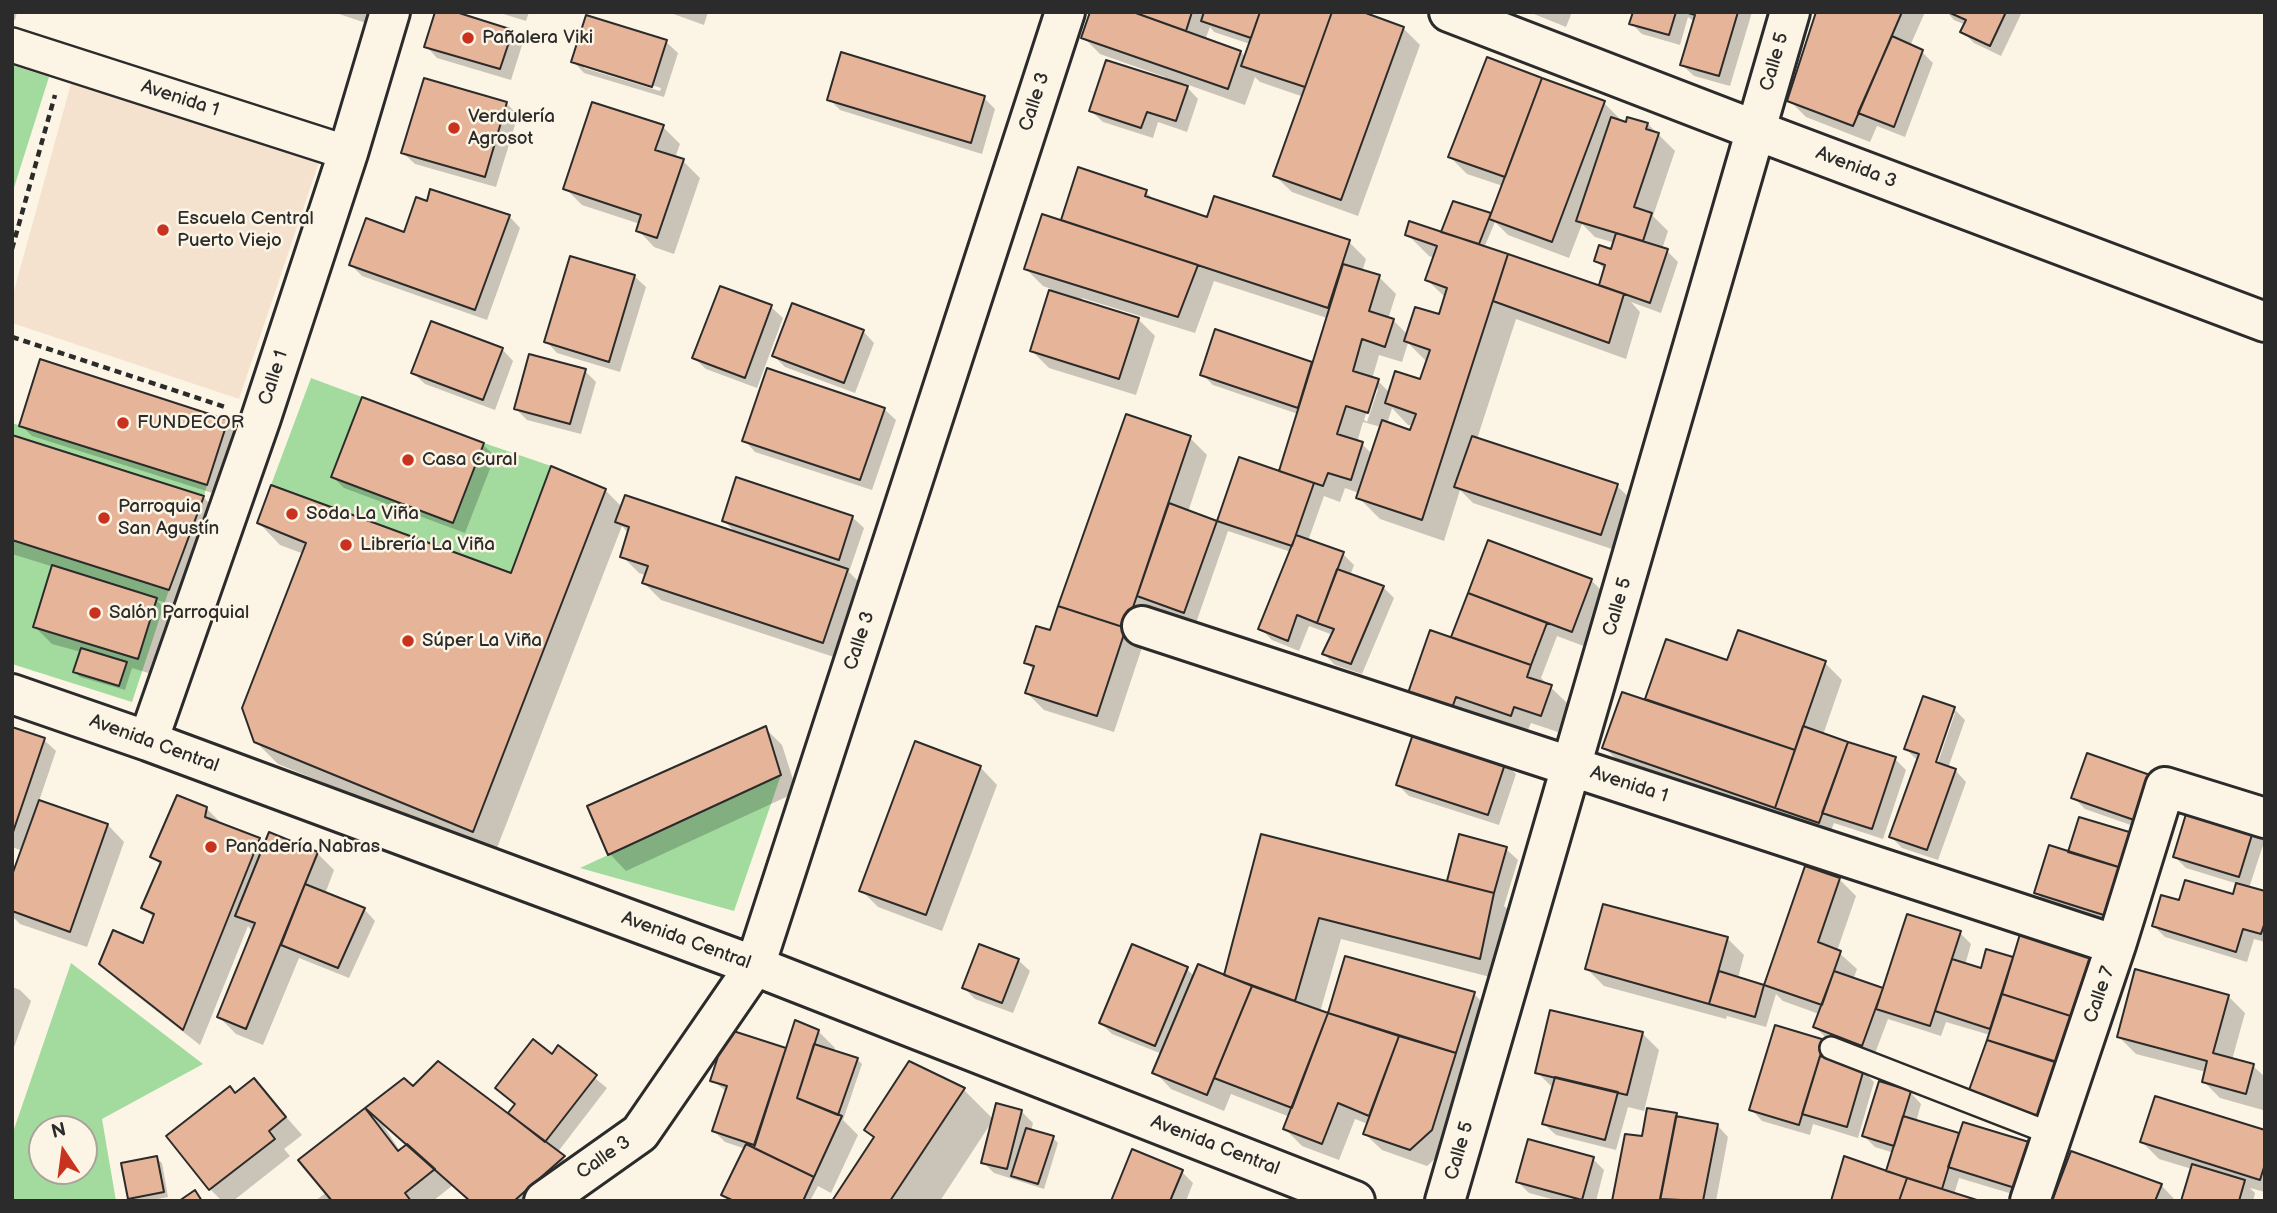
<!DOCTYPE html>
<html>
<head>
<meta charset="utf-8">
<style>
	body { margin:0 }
	#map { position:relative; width:2277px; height:1213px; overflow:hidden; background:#fcf5e5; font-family:"Balsamiq Sans",sans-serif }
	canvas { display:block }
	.frame { position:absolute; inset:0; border:14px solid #2b2b2b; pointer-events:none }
	.north { position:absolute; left:28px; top:1115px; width:70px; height:70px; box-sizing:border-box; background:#fcf5e5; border:2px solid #a8a49b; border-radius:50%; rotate:347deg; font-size:19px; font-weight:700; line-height:28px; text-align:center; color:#2b2b2b }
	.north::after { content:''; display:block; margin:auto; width:24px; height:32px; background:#c8321e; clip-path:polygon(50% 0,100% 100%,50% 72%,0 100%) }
</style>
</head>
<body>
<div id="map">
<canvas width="2277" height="1213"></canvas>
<div class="frame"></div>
<div class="north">N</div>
</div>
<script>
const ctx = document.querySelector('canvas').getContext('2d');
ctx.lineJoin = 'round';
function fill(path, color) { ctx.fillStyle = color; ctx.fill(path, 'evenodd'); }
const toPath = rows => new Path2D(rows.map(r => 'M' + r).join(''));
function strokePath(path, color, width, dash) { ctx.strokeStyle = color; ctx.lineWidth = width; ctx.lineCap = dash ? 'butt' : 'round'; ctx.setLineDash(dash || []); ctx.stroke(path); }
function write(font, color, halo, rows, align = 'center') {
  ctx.font = font + ' "Balsamiq Sans",sans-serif'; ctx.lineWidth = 5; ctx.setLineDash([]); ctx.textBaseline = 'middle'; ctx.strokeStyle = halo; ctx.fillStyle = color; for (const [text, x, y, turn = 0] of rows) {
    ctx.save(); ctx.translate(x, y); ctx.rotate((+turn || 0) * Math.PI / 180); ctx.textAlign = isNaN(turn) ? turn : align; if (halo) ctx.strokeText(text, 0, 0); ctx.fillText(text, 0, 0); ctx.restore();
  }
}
fill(toPath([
	[72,80,319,162,239,399,12,323,12,298]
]), '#f5e2ce');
fill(toPath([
	[12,65,49,77,12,194],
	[311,378,362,397,331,477,453,523,484,443,551,466,511,573,271,485],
	[12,423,207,485,204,496,12,435],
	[12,540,169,590,132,702,12,664],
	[781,775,734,911,580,868,608,855],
	[71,963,203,1064,102,1119,116,1201,12,1201,12,1135],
	[84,1129,84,1171,42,1171,42,1129]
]), '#a3db9f');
fill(toPath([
	[12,12,17,12,15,20,12,19],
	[333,12,376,12,372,25],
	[497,12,529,12,526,21],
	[668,12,708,12,704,25],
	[1092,12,1358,12,1403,28,1420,45,1358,216,1292,192,1275,176,1304,97,1260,82,1255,77,1245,105,1183,83,1198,99,1187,132,1158,122,1153,138,1103,122,1091,111,1164,80,1165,77,1100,54,1083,37],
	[1210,27,1214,32,1250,44,1246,58,1241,52,1205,40],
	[1529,12,1572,12,1566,27],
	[1634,12,1752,12,1730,86,1694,76,1682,65,1695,22,1688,17,1680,45,1642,34,1631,23],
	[1830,12,1925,12,1910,46,1922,52,1933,63,1905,137,1877,126,1870,142,1806,117,1789,100],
	[1947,12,2022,12,2001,56,1974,43,1963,32,1966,25,1954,20],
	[512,31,523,42,511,80,437,58,426,46],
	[666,42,678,53,664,97,584,73,573,61],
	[584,64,661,88,660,91,584,68],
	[984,98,995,109,982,154,840,110,829,99],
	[506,103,518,115,496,187,415,164,403,153],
	[1604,103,1621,120,1620,122,1648,124,1675,151,1653,216,1668,231,1662,249,1667,251,1678,262,1661,313,1631,302,1640,312,1626,359,1516,319,1477,439,1617,486,1634,502,1618,551,1473,503,1460,490,1444,541,1380,519,1358,497,1359,493,1345,488,1340,502,1324,496,1308,541,1343,554,1354,565,1350,576,1383,587,1394,598,1362,674,1335,665,1324,654,1333,635,1309,626,1299,651,1272,640,1260,628,1291,552,1228,531,1196,623,1155,608,1114,732,1044,710,1027,693,1035,671,1026,663,1051,632,1190,438,1207,455,1188,512,1218,523,1240,460,1286,476,1298,414,1213,385,1202,374,1216,331,1313,364,1327,318,1214,281,1195,333,1082,298,1081,301,1138,319,1155,336,1136,395,1049,368,1032,351,1051,289,1043,286,1026,269,1062,222,1079,170,1146,192,1156,202,1208,219,1349,242,1366,259,1362,272,1379,277,1396,294,1388,319,1393,320,1408,335,1440,317,1446,298,1427,280,1435,258,1429,256,1407,234,1442,234,1490,215,1492,217,1503,186,1467,174,1450,157],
	[1495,222,1508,235,1569,258,1582,224,1595,237,1615,243,1612,251,1596,260,1605,270,1600,287,1484,248],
	[1408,343,1428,363,1422,381,1390,393,1378,381,1372,379,1379,355,1402,362],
	[1374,389,1378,389,1367,422,1364,420],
	[1392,408,1408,425,1413,426,1411,432,1387,424],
	[1363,422,1381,427,1372,454,1362,444,1357,442],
	[663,127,680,144,675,158,683,161,700,178,674,254,654,247,638,230,640,224,582,205,565,188],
	[509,216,520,228,487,320,362,276,351,265,405,234],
	[634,276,646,287,620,372,557,353,546,341],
	[721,288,771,307,783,318,757,388,706,369,694,358],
	[863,331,874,343,855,393,785,367,774,356],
	[502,349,513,361,495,410,425,384,413,373],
	[585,371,596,382,581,434,527,420,515,408],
	[363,399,483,445,495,456,465,533,344,488,333,477],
	[884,409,896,420,872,490,755,452,744,440],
	[227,421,238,433,219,495,32,436,21,425],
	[12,437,203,497,225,519,191,610,156,600,173,616,155,675,132,668,125,690,80,677,75,672,81,652,52,644,35,627,54,567,12,554],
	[605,490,623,508,737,534,724,521,852,517,864,528,849,572,864,587,840,659,661,600,644,583,647,576,639,573,622,556,629,534,622,526,495,853,278,764,255,741,304,554,280,545,259,523,512,575],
	[1489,542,1591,580,1608,597,1589,648,1557,636,1541,678,1568,704,1558,732,1531,723,1527,732,1473,713,1469,724,1427,709],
	[1667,641,1728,662,1825,663,1842,680,1823,735,1895,759,1906,770,1883,839,1834,823,1830,833,1621,764,1604,747,1646,701],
	[1954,709,1965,720,1948,768,1955,770,1966,782,1938,860,1902,848,1891,837,1918,761,1906,749],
	[1951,713,1955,713,1935,771,1931,769],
	[765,728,782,745,797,792,626,871,610,854,589,807],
	[12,729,44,740,56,751,39,801,108,825,124,842,87,947,20,924,12,916,12,880,23,851,12,847],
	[916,744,981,768,997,785,942,931,878,907,861,890],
	[1505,763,1516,774,1499,825,1409,796,1398,785],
	[2149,776,2160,788,2145,830,2085,809,2073,797],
	[206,808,224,826,259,839,266,846,317,853,334,870,325,894,364,909,375,921,349,978,299,958,263,1045,236,1034,219,1017,253,932,248,926,200,1045,118,981,101,964,144,945,155,919,143,907,161,865,152,857],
	[2254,827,2265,839,2249,888,2265,893,2265,942,2254,939,2247,962,2165,937,2154,926,2180,902,2234,897,2238,884,2186,868,2175,857],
	[1262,836,1453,884,1449,880,1506,849,1518,860,1504,906,1515,916,1502,980,1341,939,1320,1012,1329,1015,1346,958,1474,994,1491,1011,1448,1147,1427,1166,1382,1150,1365,1134,1368,1124,1355,1119,1339,1160,1302,1146,1285,1129,1290,1117,1231,1094,1224,1111,1171,1089,1155,1072,1162,1054,1112,1034,1101,1023,1187,969,1194,976,1225,977],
	[2050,848,2121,927,2047,904,2036,892],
	[1839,879,1856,896,1837,951,1857,969,1853,980,1884,990,1960,933,1971,944,1965,965,1982,970,1987,951,2014,959,2051,1126,1982,1104,1990,1035,1946,1022,1941,1036,1888,1019,1874,1056,1826,1038,1815,1026,1819,1014,1783,1001,1776,994,1766,1027,1727,1016,1726,1019,1604,986,1587,969,1727,938,1744,955,1738,978,1766,987],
	[1018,960,1030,971,1013,1013,975,999,964,988],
	[12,987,20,990,31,1001,13,1050],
	[2228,996,2245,1013,2232,1060,2253,1066,2265,1077,2263,1110,2220,1098,2203,1081,2206,1072,2136,1054,2119,1037],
	[1776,1027,1863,1071,1874,1082,1858,1138,1813,1124,1810,1135,1762,1121,1751,1109],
	[728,1031,787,1050,818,1031,835,1048,833,1052,857,1059,862,1064,843,1120,858,1135,831,1193,818,1186,810,1201,731,1201,723,1194,746,1149,725,1142,714,1131,727,1092,712,1080],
	[1642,1033,1659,1050,1644,1111,1628,1107,1616,1150,1556,1135,1544,1124,1554,1089,1537,1072],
	[558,1048,607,1088,557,1153,580,1174,549,1201,471,1201,453,1185,433,1201,315,1201,327,1192,301,1160,404,1080,413,1088,517,1122,516,1105,497,1088,552,1056],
	[381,1122,408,1146,400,1151],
	[910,1063,964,1090,994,1120,998,1105,1022,1112,1033,1123,1031,1131,1053,1138,1058,1143,1044,1189,994,1173,983,1162,993,1120,940,1201,834,1201,875,1138],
	[254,1080,302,1135,284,1149,290,1156,233,1201,222,1201,210,1189,236,1094],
	[1910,1092,1921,1104,1916,1122,1961,1136,2028,1144,2039,1155,2026,1198,1959,1178,1954,1195,1887,1173,1894,1153,1875,1147,1864,1136],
	[1676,1115,1680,1119,1717,1125,1728,1137,1716,1201,1614,1201,1643,1138],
	[2265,1132,2265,1192,2250,1188,2255,1193,2253,1201,2183,1201,2192,1169,2159,1159,2142,1142],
	[156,1158,162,1163,168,1197,148,1201,132,1201,130,1198],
	[1593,1159,1604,1170,1596,1201,1559,1201,1529,1193,1518,1182],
	[1182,1172,1193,1183,1186,1201,1113,1201],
	[2161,1185,2176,1201,2054,1201]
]), '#0003');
const building = toPath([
	[435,12,456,12,513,30,500,69,424,47,435,12],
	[1090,12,1133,12,1241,51,1228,89,1081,38,1090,12],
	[1133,12,1192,12,1186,31,1133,12],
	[1204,12,1260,12,1251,38,1201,21,1204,12],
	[1260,12,1332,12,1305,87,1241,66,1260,12],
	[1332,12,1363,12,1404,27,1341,200,1273,176,1332,12],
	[1633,12,1676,12,1669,35,1629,24,1633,12],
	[1685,12,1738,12,1719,76,1680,65,1695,15,1685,12],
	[1816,12,1902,12,1853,126,1787,101,1816,12],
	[1948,12,2006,12,1990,46,1960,32,1966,20,1948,12],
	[586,15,667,40,652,87,571,62,586,15],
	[1892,36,1923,50,1894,127,1858,113,1892,36],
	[841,52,985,96,971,143,827,100,841,52],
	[1487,57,1542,78,1505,177,1448,157,1487,57],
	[1106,60,1188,86,1176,121,1147,112,1141,128,1089,111,1106,60],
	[424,78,507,102,485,177,401,153,424,78],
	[1542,78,1605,101,1552,242,1489,219,1542,78],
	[592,102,664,125,655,150,684,159,657,238,636,231,641,215,563,189,592,102],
	[1611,117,1626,122,1627,117,1648,123,1646,129,1659,133,1634,207,1652,213,1643,241,1576,221,1611,117],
	[1078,167,1147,190,1145,196,1207,217,1214,196,1350,240,1328,308,1061,220,1078,167],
	[430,189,510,215,475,310,349,265,366,218,404,232,416,197,427,201,430,189],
	[1453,201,1491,213,1479,244,1441,232,1453,201],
	[1042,214,1198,265,1178,317,1024,269,1042,214],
	[1409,221,1508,254,1422,520,1356,498,1382,420,1410,430,1416,414,1385,403,1395,371,1420,379,1430,350,1404,341,1415,307,1439,314,1447,288,1425,280,1437,246,1405,235,1409,221],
	[1616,233,1668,249,1650,303,1599,285,1605,265,1594,261,1599,245,1611,249,1616,233],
	[1508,254,1624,294,1609,343,1493,301,1508,254],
	[570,256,635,275,609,362,544,342,570,256],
	[1343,264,1380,275,1369,311,1394,319,1385,347,1362,339,1353,371,1379,379,1368,413,1346,406,1337,434,1363,442,1351,480,1328,473,1323,486,1279,471,1343,264],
	[720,286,772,305,745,378,692,358,720,286],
	[1049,290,1139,318,1119,379,1030,351,1049,290],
	[792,303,864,330,844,383,772,356,792,303],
	[431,321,503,348,483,400,411,373,431,321],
	[1215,329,1312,362,1298,408,1200,375,1215,329],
	[529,354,586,369,570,424,514,409,529,354],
	[40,359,228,420,207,485,19,426,40,359],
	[767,368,885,408,860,480,742,441,767,368],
	[362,397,484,443,453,523,331,477,362,397],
	[1126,414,1191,436,1126,628,1058,606,1126,414],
	[12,435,204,496,169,590,12,540,12,435],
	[1472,436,1618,484,1601,535,1454,487,1472,436],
	[1239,457,1314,483,1292,546,1217,521,1239,457],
	[551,466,606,489,473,832,254,742,242,708,306,543,257,523,271,485,511,573,551,466],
	[736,477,853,516,839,560,722,521,736,477],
	[625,495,848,569,823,643,642,583,648,566,620,557,629,527,615,522,625,495],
	[1169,503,1217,521,1184,613,1137,596,1169,503],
	[1296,535,1344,552,1317,623,1297,615,1288,641,1258,629,1296,535],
	[1488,540,1592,579,1572,632,1468,593,1488,540],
	[52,565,157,598,138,659,33,627,52,565],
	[1337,569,1384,586,1351,664,1322,654,1334,629,1317,623,1337,569],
	[1468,593,1547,623,1531,665,1451,637,1468,593],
	[1058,606,1126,628,1097,716,1025,693,1034,666,1024,663,1036,626,1050,630,1058,606],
	[1430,630,1531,665,1527,677,1552,685,1541,716,1514,707,1511,716,1456,697,1452,708,1408,693,1430,630],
	[1738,630,1826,661,1795,750,1645,699,1666,639,1727,660,1738,630],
	[81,648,127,662,119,686,73,672,81,648],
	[1622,692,1795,750,1775,808,1602,748,1622,692],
	[1923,696,1955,707,1936,762,1956,769,1927,850,1889,837,1919,754,1904,749,1923,696],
	[766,726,781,775,608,855,587,806,766,726],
	[1803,726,1848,742,1819,823,1775,808,1803,726],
	[12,727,45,738,12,835,12,727],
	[1414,731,1506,761,1488,815,1396,785,1414,731],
	[915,741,981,766,926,915,859,891,915,741],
	[1848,742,1896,757,1872,829,1822,813,1848,742],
	[2087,753,2150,775,2134,820,2071,798,2087,753],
	[177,795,207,807,205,817,260,838,183,1030,99,964,113,930,143,943,154,914,141,908,161,862,150,857,177,795],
	[39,800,108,824,70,932,12,911,12,875,39,800],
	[2189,804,2255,825,2239,877,2173,857,2189,804],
	[2079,817,2136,834,2125,869,2068,852,2079,817],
	[269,832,318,852,246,1029,217,1017,255,923,235,916,269,832],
	[1261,834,1494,893,1480,959,1319,918,1295,1001,1224,975,1261,834],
	[1459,834,1507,847,1494,893,1447,881,1459,834],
	[2049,845,2125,869,2110,917,2034,893,2049,845],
	[1805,866,1840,878,1818,942,1841,951,1822,1005,1764,985,1805,866],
	[2185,880,2233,894,2236,883,2265,891,2265,922,2261,934,2243,929,2236,952,2152,926,2161,895,2179,900,2185,880],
	[305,884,365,908,338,968,281,945,305,884],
	[1603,904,1728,937,1709,1004,1585,969,1603,904],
	[1907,914,1961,931,1930,1026,1876,1009,1907,914],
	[2020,934,2098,958,2080,1019,2002,994,2020,934],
	[979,944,1019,959,1002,1003,962,988,979,944],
	[1132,944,1188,967,1155,1046,1099,1023,1132,944],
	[1986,949,2013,957,1990,1029,1935,1011,1952,959,1981,968,1986,949],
	[1345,956,1475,992,1456,1053,1328,1013,1345,956],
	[1198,964,1252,986,1207,1095,1152,1073,1198,964],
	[2135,969,2229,995,2213,1053,2254,1064,2246,1094,2202,1082,2207,1061,2117,1037,2135,969],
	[1719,971,1764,985,1755,1017,1709,1004,1719,971],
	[1834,971,1883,988,1862,1046,1813,1027,1834,971],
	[1252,986,1328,1013,1292,1108,1214,1078,1252,986],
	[2002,994,2080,1019,2064,1065,1987,1040,2002,994],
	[1550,1010,1643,1032,1627,1095,1535,1073,1550,1010],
	[1328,1013,1399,1036,1369,1116,1338,1103,1322,1144,1283,1129,1328,1013],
	[795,1020,819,1030,797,1098,842,1116,814,1177,754,1148,795,1020],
	[1775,1025,1825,1040,1799,1125,1749,1110,1775,1025],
	[727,1029,786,1048,754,1145,712,1131,727,1086,710,1081,727,1029],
	[1399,1036,1456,1053,1432,1130,1410,1150,1363,1134,1399,1036],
	[533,1039,552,1054,558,1045,597,1075,545,1142,508,1113,515,1104,495,1088,533,1039],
	[1987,1040,2057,1062,2039,1116,1968,1093,1987,1040],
	[814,1044,858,1058,838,1115,797,1098,814,1044],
	[1820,1056,1864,1069,1847,1127,1802,1114,1820,1056],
	[438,1061,565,1156,514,1201,470,1201,365,1108,404,1078,413,1086,438,1061],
	[909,1061,965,1088,890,1201,832,1201,874,1137,864,1130,909,1061],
	[1555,1077,1618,1092,1605,1140,1542,1124,1555,1077],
	[254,1078,286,1117,269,1131,275,1139,209,1190,166,1136,230,1086,235,1093,254,1078],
	[1879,1081,1911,1091,1894,1146,1862,1136,1879,1081],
	[2155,1096,2265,1130,2265,1164,2260,1180,2140,1142,2155,1096],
	[996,1103,1022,1110,1007,1169,981,1163,996,1103],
	[365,1108,398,1151,407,1144,435,1169,405,1193,411,1201,332,1201,298,1160,365,1108],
	[1647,1108,1677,1113,1660,1201,1612,1201,1625,1134,1642,1136,1647,1108],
	[1676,1116,1718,1124,1703,1201,1660,1199,1676,1116],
	[1903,1116,1959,1133,1942,1189,1886,1171,1903,1116],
	[1963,1122,2029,1142,2015,1188,1948,1167,1963,1122],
	[1026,1128,1054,1136,1038,1184,1011,1176,1026,1128],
	[1528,1139,1594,1157,1582,1200,1516,1182,1528,1139],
	[746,1144,814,1177,803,1201,734,1201,721,1195,746,1144],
	[1132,1149,1183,1170,1170,1201,1111,1201,1132,1149],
	[2071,1151,2162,1184,2155,1201,2052,1201,2071,1151],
	[157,1156,164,1192,128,1199,121,1163,157,1156],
	[1844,1156,1907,1178,1899,1201,1831,1201,1844,1156],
	[2192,1164,2245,1180,2239,1201,2181,1201,2192,1164],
	[1907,1178,1942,1189,1980,1201,1899,1201,1907,1178],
	[195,1190,202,1201,179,1201,195,1190]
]);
fill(building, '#e6b498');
strokePath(building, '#2b2b2b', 2);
const service = toPath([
	[1831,1048,2052,1134]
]);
const pedestrian = toPath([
	[12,45,348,153]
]);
const minor = toPath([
	[1449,12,1755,130,2265,322],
	[1142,626,2116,945],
	[12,694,148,741,755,966,1355,1201],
	[148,741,261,418,348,153,390,12],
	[544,1201,640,1133,755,966,1065,12],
	[1445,1201,1790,12],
	[2030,1201,2116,945,2165,787,2265,818]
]);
strokePath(service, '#2b2b2b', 26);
strokePath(pedestrian, '#2b2b2b', 38);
strokePath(minor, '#2b2b2b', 44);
strokePath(toPath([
	[12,249,55,95],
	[12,337,228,408]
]), '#2b2b2b', 4.5, [7, 5]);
strokePath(service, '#fcf5e5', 21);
strokePath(pedestrian, '#fcf5e5', 33);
strokePath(minor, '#fcf5e5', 38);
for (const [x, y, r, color] of [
	[468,38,7,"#c8321e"],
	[454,128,7,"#c8321e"],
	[163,230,7,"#c8321e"],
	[123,423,7,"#c8321e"],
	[408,460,7,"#c8321e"],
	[292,514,7,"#c8321e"],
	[104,518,7,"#c8321e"],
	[346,545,7,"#c8321e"],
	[95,613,7,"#c8321e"],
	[408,641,7,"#c8321e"],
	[211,847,7,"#c8321e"]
]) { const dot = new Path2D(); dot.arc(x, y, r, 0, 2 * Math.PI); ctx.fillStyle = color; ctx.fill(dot); strokePath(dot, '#fcf5e5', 2.5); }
write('19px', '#2b2b2b', '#fcf5e5', [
	["Pañalera Viki",482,38],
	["Verdulería",468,117],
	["Agrosot",468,139],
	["Escuela Central",177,219],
	["Puerto Viejo",177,241],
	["FUNDECOR",137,423],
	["Casa Cural",422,460],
	["Parroquia",118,507],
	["San Agustín",118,529],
	["Soda La Viña",306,514],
	["Librería La Viña",360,545],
	["Salón Parroquial",109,613],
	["Súper La Viña",422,641],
	["Panadería Nabras",225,847]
], 'left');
write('19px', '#2b2b2b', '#fcf5e5', [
	["Calle 5",1775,62,-74],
	["Avenida 1",180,99,18],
	["Calle 3",1035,102,-72],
	["Avenida 3",1856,168,21],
	["Calle 1",274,378,-72],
	["Calle 5",1618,607,-74],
	["Calle 3",860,641,-72],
	["Avenida Central",154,744,20],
	["Avenida 1",1629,785,18],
	["Avenida Central",686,941,20],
	["Calle 7",2100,995,-71],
	["Avenida Central",1215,1146,21],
	["Calle 5",1460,1151,-74],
	["Calle 3",604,1158,-35]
]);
</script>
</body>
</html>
